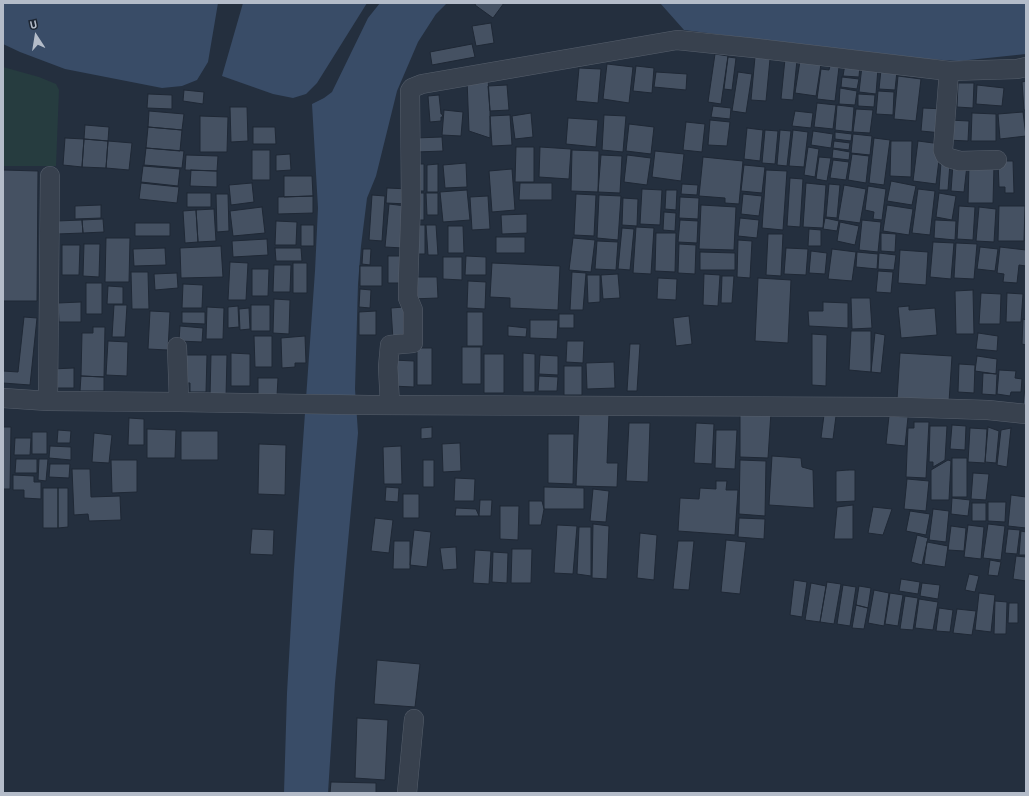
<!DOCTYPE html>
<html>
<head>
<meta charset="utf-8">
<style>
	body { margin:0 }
	#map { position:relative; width:1029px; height:796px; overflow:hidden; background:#242f3e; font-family:"Titillium Web",sans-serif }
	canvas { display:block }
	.frame { position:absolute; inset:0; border:4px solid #b4bcc9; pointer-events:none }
	.north { position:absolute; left:16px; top:16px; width:40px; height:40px; -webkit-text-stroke:3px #1d2633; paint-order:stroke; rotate:348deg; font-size:11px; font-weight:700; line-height:16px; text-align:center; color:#b4bcc9 }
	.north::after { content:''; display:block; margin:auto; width:14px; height:18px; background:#b4bcc9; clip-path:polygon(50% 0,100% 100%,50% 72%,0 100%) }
</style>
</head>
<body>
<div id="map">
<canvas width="1029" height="796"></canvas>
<div class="frame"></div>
<div class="north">U</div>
</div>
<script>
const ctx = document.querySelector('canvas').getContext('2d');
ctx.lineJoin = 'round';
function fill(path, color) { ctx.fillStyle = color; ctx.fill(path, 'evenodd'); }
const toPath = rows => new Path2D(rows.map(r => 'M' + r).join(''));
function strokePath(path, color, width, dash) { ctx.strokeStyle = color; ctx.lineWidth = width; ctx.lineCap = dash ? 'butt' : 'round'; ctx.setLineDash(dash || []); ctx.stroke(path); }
fill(toPath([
	[3,67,39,77,56,84,59,90,56,166,3,166]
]), '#263c3f');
fill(toPath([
	[3,3,218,3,208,62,197,80,182,86,162,88,65,69,20,52,3,44],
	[243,3,367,3,317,83,306,94,293,98,273,94,222,76],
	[380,3,447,3,436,14,418,42,397,91,376,176,367,198,361,246,358,284,355,389,358,433,335,683,328,793,284,793,287,693,294,569,315,271,318,208,312,104,324,98,332,92,368,18],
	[660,3,1026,3,1026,54,959,61,896,57,684,30]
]), '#394c67');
const building = toPath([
	[476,3,504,3,493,18,475,5,476,3],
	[491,23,494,43,476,46,472,26,491,23],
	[472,44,475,57,432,65,430,52,472,44],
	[715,54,728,56,721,104,708,102,715,54],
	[728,57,736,58,732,90,724,89,728,57],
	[755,57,770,59,766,101,751,100,755,57],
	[785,59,797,60,793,100,781,99,785,59],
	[800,61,821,64,816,96,795,93,800,61],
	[607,64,633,67,629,103,603,99,607,64],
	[845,64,860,65,859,77,843,76,845,64],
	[636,66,654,68,652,93,633,91,636,66],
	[830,66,839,67,835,101,817,99,821,69,829,70,830,66],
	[862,66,878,68,876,94,859,92,862,66],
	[579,68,601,69,598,103,576,101,579,68],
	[881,70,897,71,895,90,879,89,881,70],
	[656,72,687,74,686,90,654,87,656,72],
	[738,72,752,74,746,113,732,111,738,72],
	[898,76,921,79,916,121,894,119,898,76],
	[842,77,859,79,857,89,841,87,842,77],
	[488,78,490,111,490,138,469,131,467,79,488,78],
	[1026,81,1026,110,1024,110,1022,82,1026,81],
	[958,83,974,83,973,108,957,107,958,83],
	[507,85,509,110,490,111,488,86,507,85],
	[977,85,1004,88,1002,106,976,104,977,85],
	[840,88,857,91,855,105,839,104,840,88],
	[184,90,204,92,203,104,183,101,184,90],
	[878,91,894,92,893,115,876,114,878,91],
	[148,94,172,95,172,109,147,108,148,94],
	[858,94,875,95,874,107,858,106,858,94],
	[439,95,441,114,442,114,443,117,441,117,441,121,430,122,428,96,439,95],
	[817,103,836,105,833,129,814,127,817,103],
	[837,105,854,107,852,132,835,130,837,105],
	[713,106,731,108,730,119,711,117,713,106],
	[230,107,247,107,248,141,231,142,230,107],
	[923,108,944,109,942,133,921,131,923,108],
	[856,109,873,110,870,133,853,132,856,109],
	[444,110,463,112,461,136,442,135,444,110],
	[149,111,184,114,182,130,148,127,149,111],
	[795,111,813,113,811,128,792,126,795,111],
	[1023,112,1026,136,1000,139,998,114,1023,112],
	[531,113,533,137,515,139,512,116,531,113],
	[972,113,996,114,996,141,971,141,972,113],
	[510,115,512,145,492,146,490,116,510,115],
	[604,115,626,116,623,152,602,150,604,115],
	[200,116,228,117,227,152,200,152,200,116],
	[568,118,598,120,596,147,566,144,568,118],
	[710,120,730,122,727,146,708,145,710,120],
	[948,120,969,121,968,141,947,140,948,120],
	[686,122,705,124,702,152,683,150,686,122],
	[629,124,654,127,651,154,626,151,629,124],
	[85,125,109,127,108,141,84,139,85,125],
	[148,127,182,130,180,151,146,148,148,127],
	[253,127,275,127,276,144,253,144,253,127],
	[747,128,763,130,760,161,744,159,747,128],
	[765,130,778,131,775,164,762,163,765,130],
	[780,130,791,131,787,166,777,165,780,130],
	[793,130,808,132,804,167,789,166,793,130],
	[813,131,833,134,831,148,811,145,813,131],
	[835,132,852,134,851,141,835,139,835,132],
	[853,134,872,136,870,155,851,153,853,134],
	[442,137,443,151,416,152,415,138,442,137],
	[65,138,84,139,82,167,63,165,65,138],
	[874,138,890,140,884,185,869,183,874,138],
	[84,139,108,141,106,168,82,167,84,139],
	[108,141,132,143,129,170,106,168,108,141],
	[834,141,850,143,849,150,833,148,834,141],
	[891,141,912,141,911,177,890,176,891,141],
	[918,141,941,144,936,184,913,181,918,141],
	[516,147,534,147,534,182,515,182,516,147],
	[540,147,571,149,569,179,539,177,540,147],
	[808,147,819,149,815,177,804,175,808,147],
	[146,148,184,151,182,168,144,165,146,148],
	[833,149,850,152,849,160,832,158,833,149],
	[252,150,270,150,270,180,252,180,252,150],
	[572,150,599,151,598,192,571,191,572,150],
	[655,151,684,154,681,181,652,177,655,151],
	[290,154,291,170,276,171,276,155,290,154],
	[852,154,869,156,866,183,848,180,852,154],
	[186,155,218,156,217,171,185,170,186,155],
	[601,155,622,156,620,193,598,192,601,155],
	[627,155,651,158,647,185,624,182,627,155],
	[703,157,743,161,739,204,725,203,725,198,699,196,703,157],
	[819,157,831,158,827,181,816,179,819,157],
	[833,160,849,162,846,180,830,178,833,160],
	[998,161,1013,161,1014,193,1005,193,1005,187,999,187,998,161],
	[941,162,950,163,948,190,939,190,941,162],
	[466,163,467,187,445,188,443,165,466,163],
	[414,164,424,164,424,191,414,191,414,164],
	[438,164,438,192,427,192,427,165,438,164],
	[953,164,967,165,964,192,951,191,953,164],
	[744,165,765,167,762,193,741,191,744,165],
	[969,165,994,165,993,203,968,203,969,165],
	[143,166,180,169,178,186,141,182,143,166],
	[512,169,515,210,492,212,489,171,512,169],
	[3,170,38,171,37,301,3,301,3,170],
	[191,170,217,171,217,187,190,186,191,170],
	[766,170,787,171,783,230,762,228,766,170],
	[284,176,312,176,313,196,284,197,284,176],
	[790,178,803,179,800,227,787,226,790,178],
	[891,181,916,186,912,205,887,201,891,181],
	[141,183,179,187,177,203,139,199,141,183],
	[252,183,254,202,231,205,229,185,252,183],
	[520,183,552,183,552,200,519,200,520,183],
	[806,183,826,185,823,228,803,227,806,183],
	[682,184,698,185,697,195,681,194,682,184],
	[829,184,840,185,837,218,826,217,829,184],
	[844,185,866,189,860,223,838,220,844,185],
	[868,186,886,189,882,220,873,219,874,212,865,210,868,186],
	[387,188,409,189,408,204,386,203,387,188],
	[642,189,662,190,660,225,640,224,642,189],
	[918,189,935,191,930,235,912,233,918,189],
	[467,190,470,220,443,222,440,192,467,190],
	[666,190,677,190,676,210,665,209,666,190],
	[187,193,211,193,211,207,187,207,187,193],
	[414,193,424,193,424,220,415,220,414,193],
	[426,193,438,193,438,215,427,215,426,193],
	[939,193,956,196,952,220,936,217,939,193],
	[216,194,228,194,229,231,217,232,216,194],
	[576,194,596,195,594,236,574,235,576,194],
	[743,194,762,196,759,216,741,214,743,194],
	[372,195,385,196,382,241,369,240,372,195],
	[599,195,621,196,618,240,597,238,599,195],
	[313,196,313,213,278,214,278,197,313,196],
	[488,196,490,229,472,230,470,197,488,196],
	[680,197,699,198,698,219,679,218,680,197],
	[623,198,638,199,637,226,622,225,623,198],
	[389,204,406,206,403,248,385,247,389,204],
	[101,205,101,218,75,219,75,206,101,205],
	[701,205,736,207,734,250,699,249,701,205],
	[887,205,913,209,909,235,883,231,887,205],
	[959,206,975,207,973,240,957,239,959,206],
	[999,206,1025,206,1024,241,998,241,999,206],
	[262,207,265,233,233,236,230,211,262,207],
	[979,207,996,209,994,242,976,241,979,207],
	[214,209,216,241,198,242,196,210,214,209],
	[196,210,198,242,185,243,183,211,196,210],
	[664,212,676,213,675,231,663,230,664,212],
	[527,214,527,233,502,234,501,215,527,214],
	[740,218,759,220,757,238,738,236,740,218],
	[825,218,839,221,837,231,823,229,825,218],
	[103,219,104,232,83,233,82,220,103,219],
	[82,220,83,233,57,234,57,221,82,220],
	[680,220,698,221,697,243,678,242,680,220],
	[862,220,881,222,878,252,859,250,862,220],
	[935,220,956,221,955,240,934,238,935,220],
	[276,221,297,222,296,245,275,245,276,221],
	[840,222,859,226,855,245,837,241,840,222],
	[135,223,170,223,170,236,135,236,135,223],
	[301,225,314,225,314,246,301,246,301,225],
	[412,225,425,225,425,254,412,254,412,225],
	[426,225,436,225,438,255,428,255,426,225],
	[448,226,463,226,464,253,448,253,448,226],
	[636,227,654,228,651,274,633,273,636,227],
	[622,228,634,229,630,270,618,269,622,228],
	[809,229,821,230,821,246,808,246,809,229],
	[656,233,676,233,675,272,655,271,656,233],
	[881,233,896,234,895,252,881,251,881,233],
	[768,234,783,234,781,276,766,275,768,234],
	[496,237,525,237,525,253,496,253,496,237],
	[106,238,130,238,129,282,105,282,106,238],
	[573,238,595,240,591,272,569,270,573,238],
	[267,239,268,255,233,257,232,241,267,239],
	[738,240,752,241,750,278,737,277,738,240],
	[597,241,618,242,616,270,595,269,597,241],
	[933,242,954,243,951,279,930,277,933,242],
	[956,243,977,244,974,279,954,278,956,243],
	[84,244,100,244,99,277,83,276,84,244],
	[679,244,696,245,695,274,678,273,679,244],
	[62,245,80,245,79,275,62,275,62,245],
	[221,246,223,277,181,278,180,248,221,246],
	[980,247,998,249,995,271,977,269,980,247],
	[1000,247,1026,250,1026,266,1019,265,1017,283,1003,282,1004,274,997,273,1000,247],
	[165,248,166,265,134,266,133,249,165,248],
	[275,248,301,248,302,261,276,261,275,248],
	[786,248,808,249,806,275,784,274,786,248],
	[363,249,371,249,370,265,362,264,363,249],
	[832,249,856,252,852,281,828,279,832,249],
	[900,250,928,252,926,285,898,283,900,250],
	[811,251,827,253,825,274,809,273,811,251],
	[700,252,735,253,735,270,700,270,700,252],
	[857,252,878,254,877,269,856,267,857,252],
	[879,253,896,255,894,270,878,269,879,253],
	[388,256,406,256,406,283,388,283,388,256],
	[466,256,486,257,486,275,465,275,466,256],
	[443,257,462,257,462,280,443,279,443,257],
	[230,262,248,263,246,300,228,300,230,262],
	[293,263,307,263,307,293,293,293,293,263],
	[492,263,560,266,558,310,510,308,510,298,490,297,492,263],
	[274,265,291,265,290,292,273,292,274,265],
	[360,266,382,266,382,286,360,286,360,266],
	[252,269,269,269,268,296,252,296,252,269],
	[878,271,893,272,891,293,876,292,878,271],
	[131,272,148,272,149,309,132,309,131,272],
	[572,272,586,273,583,310,570,310,572,272],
	[177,273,178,288,155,290,154,274,177,273],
	[618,274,620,298,603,299,601,275,618,274],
	[704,274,720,275,718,306,703,305,704,274],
	[587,275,600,275,600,302,588,303,587,275],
	[722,276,734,276,732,303,721,303,722,276],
	[410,277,437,277,438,298,411,299,410,277],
	[658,278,677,279,676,300,657,299,658,278],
	[758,278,791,280,788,343,755,341,758,278],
	[468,281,486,282,485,309,467,308,468,281],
	[86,283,102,283,102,314,86,314,86,283],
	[183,284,203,285,202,308,182,308,183,284],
	[108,286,123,287,123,304,107,304,108,286],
	[360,289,371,290,370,308,359,307,360,289],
	[973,290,974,334,956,334,955,291,973,290],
	[981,293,1001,294,1000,324,979,324,981,293],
	[1007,293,1023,294,1021,322,1006,322,1007,293],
	[851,298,870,298,872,328,852,329,851,298],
	[274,299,290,300,289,334,273,333,274,299],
	[81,302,81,322,59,322,58,303,81,302],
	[823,302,848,303,848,328,809,326,808,311,823,311,823,302],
	[114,305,127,305,125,337,112,337,114,305],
	[251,305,270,305,270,331,251,331,251,305],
	[238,306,239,327,228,328,228,307,238,306],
	[909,306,909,310,935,308,937,335,901,338,898,307,909,306],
	[207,307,224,308,223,339,206,339,207,307],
	[404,307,406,339,393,340,391,308,404,307],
	[249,308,250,329,240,330,239,309,249,308],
	[150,311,170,312,168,350,148,349,150,311],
	[376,311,376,335,359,335,359,312,376,311],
	[182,312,205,312,205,324,182,323,182,312],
	[467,312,483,312,483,346,467,346,467,312],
	[559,314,574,314,574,328,559,328,559,314],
	[689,316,692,344,676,346,673,318,689,316],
	[24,317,37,318,30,385,3,383,3,371,18,372,24,317],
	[1023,319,1026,320,1026,345,1022,344,1023,319],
	[530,320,558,320,557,339,530,338,530,320],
	[180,326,203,328,202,342,179,341,180,326],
	[508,326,527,328,526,337,508,336,508,326],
	[93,327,105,327,104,377,81,376,82,333,93,333,93,327],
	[851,331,871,331,871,372,849,370,851,331],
	[875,333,885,335,881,373,871,372,875,333],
	[978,333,998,336,997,351,976,349,978,333],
	[812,334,827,335,826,386,812,385,812,334],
	[254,336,272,336,272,367,255,367,254,336],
	[305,336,306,363,295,363,295,367,282,368,281,338,305,336],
	[108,341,128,342,127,376,106,375,108,341],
	[567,341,584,341,583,363,566,362,567,341],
	[630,344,640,344,637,391,627,391,630,344],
	[462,347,481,347,481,384,462,384,462,347],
	[417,348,432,348,432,385,417,385,417,348],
	[231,353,250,354,250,386,231,386,231,353],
	[523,353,535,354,535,392,523,392,523,353],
	[900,353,952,356,949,402,897,399,900,353],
	[484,354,504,354,504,393,484,393,484,354],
	[184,355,207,355,206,392,190,392,190,383,184,383,184,355],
	[211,355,227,355,226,397,210,397,211,355],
	[540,355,558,356,558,375,539,374,540,355],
	[977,356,997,359,996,374,975,371,977,356],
	[393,360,414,361,414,387,392,386,393,360],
	[614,362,615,388,587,389,586,363,614,362],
	[959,364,975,365,974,393,958,392,959,364],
	[564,366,582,366,582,395,564,395,564,366],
	[74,368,74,388,52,388,52,369,74,368],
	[999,370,1016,371,1015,378,1022,379,1021,392,1011,392,1010,396,997,394,999,370],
	[983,373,997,374,996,395,982,394,983,373],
	[81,376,104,377,104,391,80,391,81,376],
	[539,376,558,377,557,391,538,391,539,376],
	[258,378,278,378,277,396,258,396,258,378],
	[1026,378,1026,407,1023,406,1026,378],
	[740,410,771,412,768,458,740,457,740,410],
	[579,413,609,414,607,463,618,463,617,487,576,486,579,413],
	[824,415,836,416,833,439,821,438,824,415],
	[889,416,908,417,905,446,886,444,889,416],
	[129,418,144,419,144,445,128,445,129,418],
	[914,422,929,422,926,478,906,477,908,428,914,428,914,422],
	[629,423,650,423,648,482,626,481,629,423],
	[696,423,714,424,712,464,694,463,696,423],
	[952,425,966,426,965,450,950,449,952,425],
	[930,426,947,426,945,460,933,467,933,462,929,462,930,426],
	[3,427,11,427,10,489,3,489,3,427],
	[432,427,432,438,421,439,421,428,432,427],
	[988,427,999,431,996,463,985,462,988,427],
	[970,428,987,429,985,463,968,462,970,428],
	[1011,428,1007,467,997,465,1001,430,1011,428],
	[147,429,176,430,175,458,147,458,147,429],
	[58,430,71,431,70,443,57,443,58,430],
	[716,430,737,430,735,469,715,468,716,430],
	[181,431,218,431,218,460,181,460,181,431],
	[32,432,47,432,47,454,32,454,32,432],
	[94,433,112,435,109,463,92,462,94,433],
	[548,434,574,434,573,484,548,483,548,434],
	[15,438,31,438,30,455,14,455,15,438],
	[460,443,461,471,443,472,442,444,460,443],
	[259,444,286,445,285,495,258,494,259,444],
	[50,446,71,447,71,460,49,458,50,446],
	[401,446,402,484,384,484,383,447,401,446],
	[772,456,801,458,802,467,813,470,814,508,769,505,772,456],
	[952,458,967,458,967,497,952,497,952,458],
	[16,459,37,459,37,473,15,473,16,459],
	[39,459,48,459,46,481,38,480,39,459],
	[111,460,137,460,137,492,112,493,111,460],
	[423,460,434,460,434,487,423,487,423,460],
	[740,460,766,461,765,516,739,514,740,460],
	[948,460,951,461,949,500,931,500,931,470,948,460],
	[50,464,70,464,69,478,49,477,50,464],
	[72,469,90,469,91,497,120,496,121,520,89,521,88,514,74,515,72,469],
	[848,470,855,470,855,501,836,502,836,471,848,470],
	[973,473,989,474,986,500,971,499,973,473],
	[13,475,34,476,34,482,41,482,41,499,24,498,24,490,13,490,13,475],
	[455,478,475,479,474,501,454,501,455,478],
	[907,479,929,481,926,511,904,509,907,479],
	[716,481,727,481,726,490,738,490,735,535,678,531,680,498,699,499,700,488,716,489,716,481],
	[386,487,399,488,398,502,385,501,386,487],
	[544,487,584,488,584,509,544,509,544,487],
	[43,488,58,488,58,528,43,528,43,488],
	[58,488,68,488,68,527,58,528,58,488],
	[593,489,609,491,606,522,590,521,593,489],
	[403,494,419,494,419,518,403,518,403,494],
	[1011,495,1026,497,1026,528,1008,526,1011,495],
	[952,498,970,500,968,516,951,514,952,498],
	[480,500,492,500,491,516,479,516,480,500],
	[529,501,542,501,544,509,541,525,529,525,529,501],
	[988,502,1006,502,1005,522,988,521,988,502],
	[972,503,986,503,986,521,972,521,972,503],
	[853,505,853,539,834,539,837,507,853,505],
	[500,506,519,506,518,540,500,539,500,506],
	[873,507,892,509,883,535,868,533,873,507],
	[456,508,476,509,479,516,455,516,456,508],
	[933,509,949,511,946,542,929,540,933,509],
	[910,511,930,514,926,535,906,531,910,511],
	[375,518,393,520,389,553,371,551,375,518],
	[739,518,765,519,764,539,738,537,739,518],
	[593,524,609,526,607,579,592,578,593,524],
	[988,524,1005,526,1001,560,983,558,988,524],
	[557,525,577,526,573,574,554,573,557,525],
	[968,525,984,527,981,559,964,557,968,525],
	[951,526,966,528,964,551,948,550,951,526],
	[579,527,591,527,591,576,577,574,579,527],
	[252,529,274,530,273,555,250,554,252,529],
	[1008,529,1020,530,1017,554,1005,553,1008,529],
	[414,530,431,532,427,567,410,565,414,530],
	[1021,531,1026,532,1026,555,1019,555,1021,531],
	[640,533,657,535,654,580,637,578,640,533],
	[917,535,928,538,922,565,911,562,917,535],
	[726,540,746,542,740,594,721,592,726,540],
	[394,541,410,541,410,569,393,569,394,541],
	[678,541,694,541,689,590,673,589,678,541],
	[927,542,948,546,945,567,924,564,927,542],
	[456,547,457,569,443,570,440,548,456,547],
	[512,549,532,549,531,583,511,583,512,549],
	[475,550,491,551,489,584,473,583,475,550],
	[493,552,508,553,507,583,492,582,493,552],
	[1016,556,1026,557,1026,581,1013,579,1016,556],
	[990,560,1001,562,998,576,988,575,990,560],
	[969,574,979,576,975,592,965,590,969,574],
	[901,579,920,582,918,594,899,591,901,579],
	[794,580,807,582,802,617,790,615,794,580],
	[827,582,841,584,834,624,820,622,827,582],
	[811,583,826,586,820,622,805,620,811,583],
	[922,583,940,585,938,599,920,596,922,583],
	[843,585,856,587,850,626,837,624,843,585],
	[859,586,871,588,868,608,856,605,859,586],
	[874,590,889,593,884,626,868,623,874,590],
	[890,593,903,595,898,626,885,624,890,593],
	[979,593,995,595,991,632,975,630,979,593],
	[905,596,918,598,913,630,900,629,905,596],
	[919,599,938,602,933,630,915,628,919,599],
	[995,601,1007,602,1006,634,994,634,995,601],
	[1009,603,1018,603,1018,623,1008,623,1009,603],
	[856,605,868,608,864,629,852,628,856,605],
	[939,608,953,610,950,632,936,631,939,608],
	[957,609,976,611,972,635,953,633,957,609],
	[377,660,420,664,415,707,374,704,377,660],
	[357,718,388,720,385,780,355,778,357,718],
	[331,782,376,783,376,793,330,793,331,782]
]);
fill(building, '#455162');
strokePath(building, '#1f2835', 1);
const minor = toPath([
	[949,71,943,150,945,155,949,158,960,161,997,160],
	[177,347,179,402],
	[3,398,48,401,179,402,369,405,895,407,988,410,1026,414],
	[48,401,50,176],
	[390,405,388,367,390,345,413,343,413,310,408,298,408,288,411,202,410,91,412,88,422,84,677,40,754,48,949,71,1017,69,1026,67],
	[407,793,414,719]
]);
strokePath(minor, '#565f6c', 20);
strokePath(minor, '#38414e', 19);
</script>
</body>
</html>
